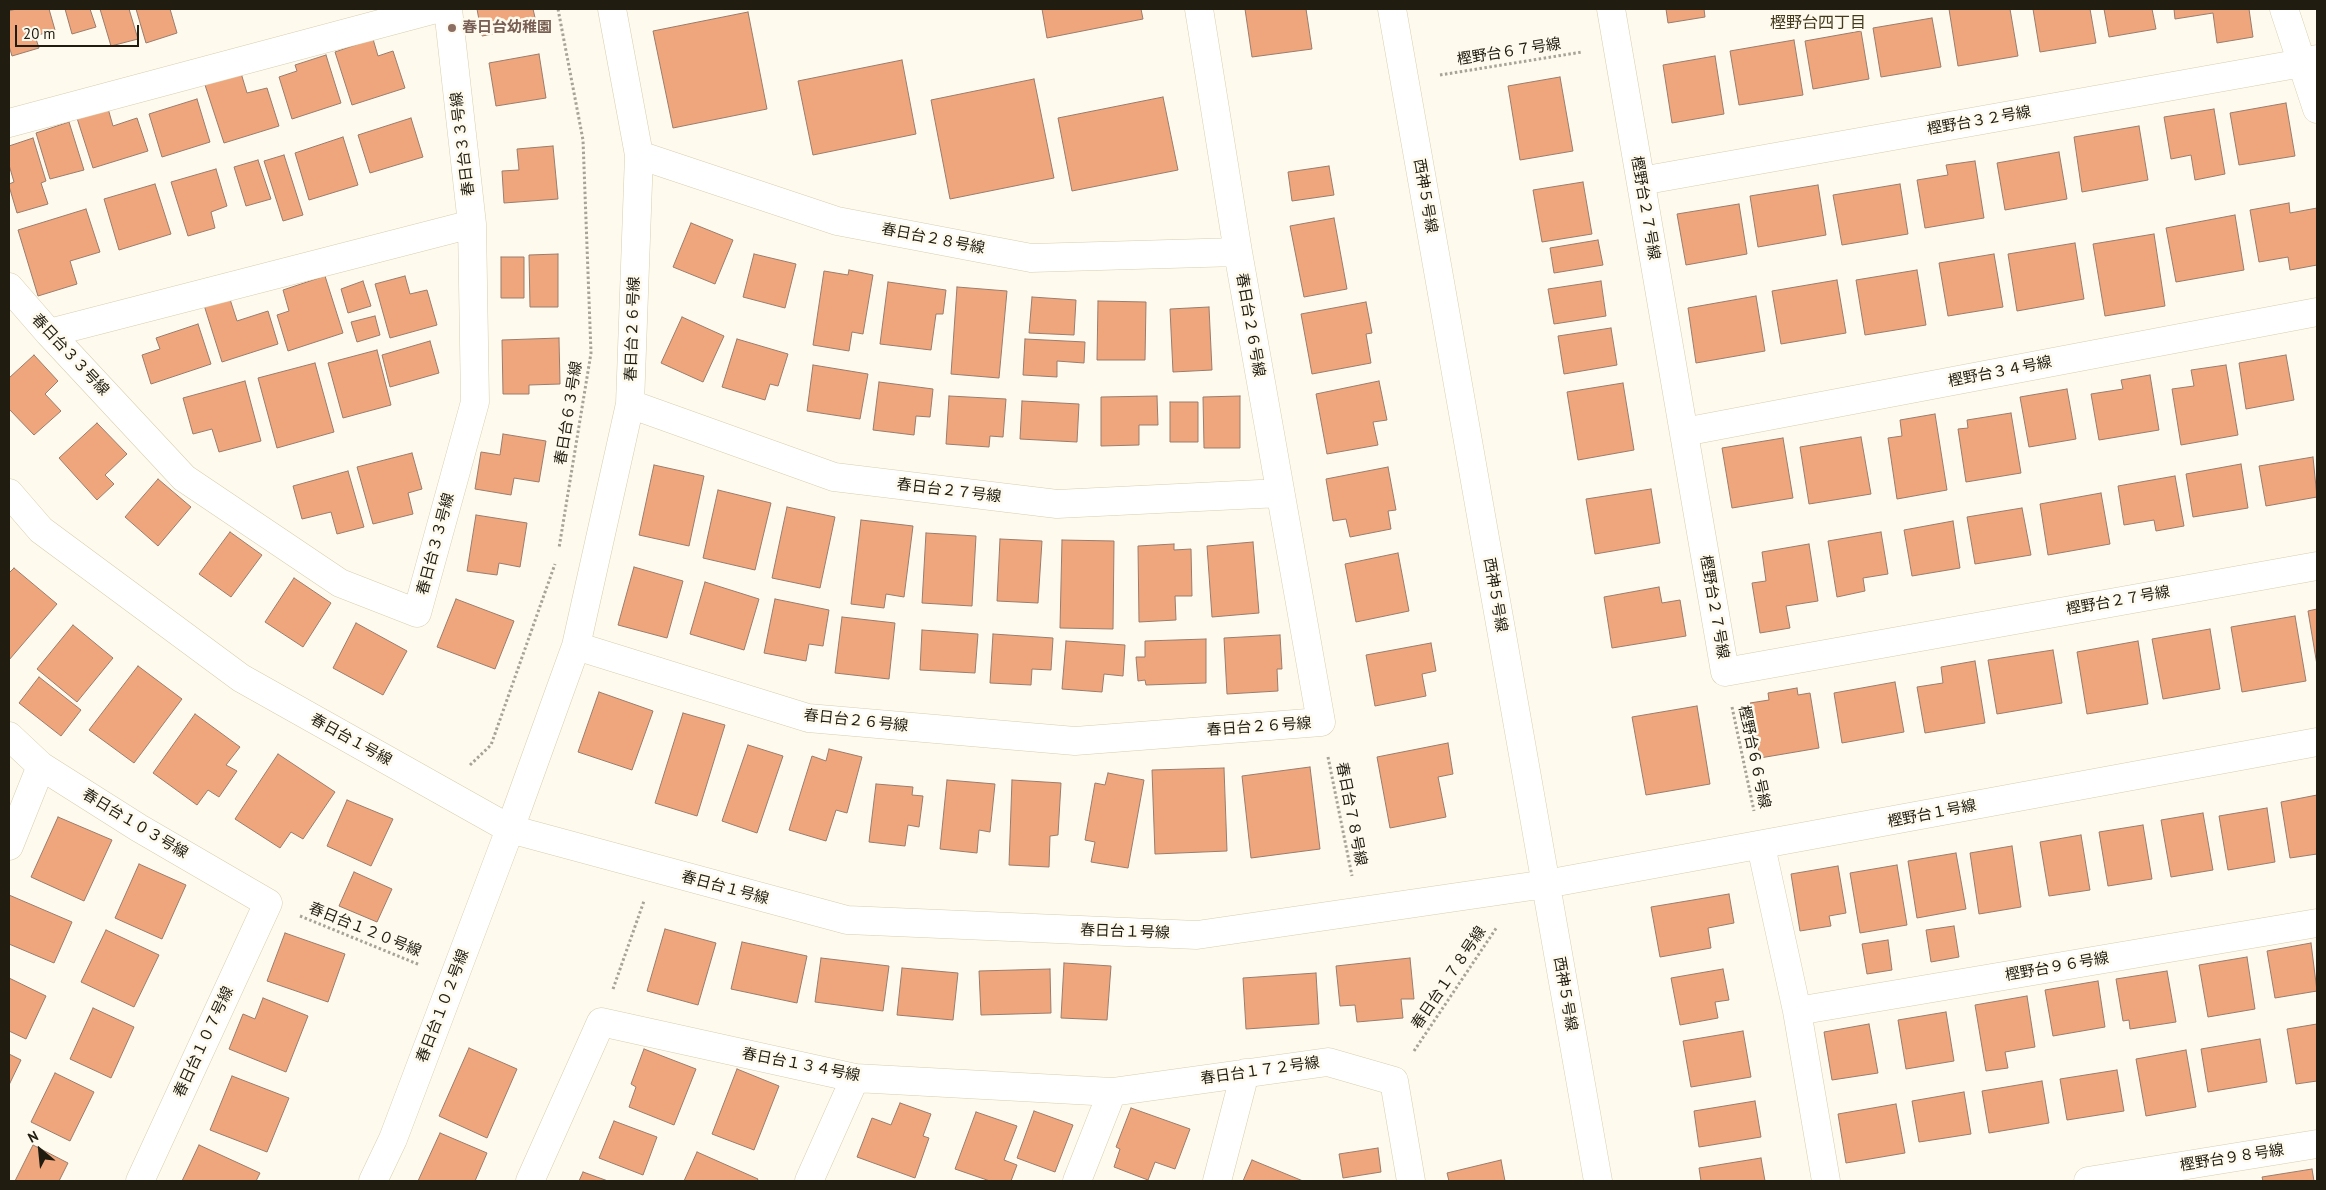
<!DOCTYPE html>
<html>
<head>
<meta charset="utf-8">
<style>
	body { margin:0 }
	#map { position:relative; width:2326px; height:1190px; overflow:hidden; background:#fefaed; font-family:"PT Sans",sans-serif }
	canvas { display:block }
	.frame { position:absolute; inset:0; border:10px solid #201c10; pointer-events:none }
	.north { position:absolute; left:15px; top:1125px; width:50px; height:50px; -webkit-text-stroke:4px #fefaed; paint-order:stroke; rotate:332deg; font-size:14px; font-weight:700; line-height:20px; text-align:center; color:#201c10 }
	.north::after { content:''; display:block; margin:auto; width:18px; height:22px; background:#201c10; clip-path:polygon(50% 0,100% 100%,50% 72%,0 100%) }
	.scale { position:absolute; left:15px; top:25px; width:124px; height:22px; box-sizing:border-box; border:2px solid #201c10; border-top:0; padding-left:6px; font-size:15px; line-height:18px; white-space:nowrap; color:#201c10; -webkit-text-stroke:4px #fefaed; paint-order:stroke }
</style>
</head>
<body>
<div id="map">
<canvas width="2326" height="1190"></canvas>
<div class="frame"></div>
<div class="north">N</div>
<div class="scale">20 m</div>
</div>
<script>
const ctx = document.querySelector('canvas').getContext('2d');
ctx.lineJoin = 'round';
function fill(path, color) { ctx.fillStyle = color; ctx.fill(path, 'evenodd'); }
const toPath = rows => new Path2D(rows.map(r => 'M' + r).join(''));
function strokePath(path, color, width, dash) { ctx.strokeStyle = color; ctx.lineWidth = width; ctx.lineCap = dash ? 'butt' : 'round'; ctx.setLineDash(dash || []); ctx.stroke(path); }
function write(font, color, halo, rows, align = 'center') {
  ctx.font = font + ' "PT Sans","Noto Sans JP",sans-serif'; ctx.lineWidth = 5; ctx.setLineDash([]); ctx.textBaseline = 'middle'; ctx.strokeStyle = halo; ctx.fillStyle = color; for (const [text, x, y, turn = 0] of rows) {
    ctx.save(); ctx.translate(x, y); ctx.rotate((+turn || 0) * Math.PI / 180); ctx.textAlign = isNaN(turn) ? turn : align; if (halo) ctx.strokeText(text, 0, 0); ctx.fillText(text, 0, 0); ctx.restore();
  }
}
const building = toPath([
	[16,9,49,9,55,30,35,36,39,48,12,56,9,46,9,11,16,9],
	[65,9,90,9,96,27,72,34,65,9],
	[100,9,129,9,138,39,111,46,100,9],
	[136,9,170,9,177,33,146,43,136,9],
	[477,9,533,9,537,26,482,36,477,9],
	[1042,9,1141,9,1143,19,1047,38,1042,9],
	[1245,9,1306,9,1312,49,1252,57,1245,9],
	[1666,9,1704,9,1705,17,1668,23,1666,9],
	[1949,9,2010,9,2018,56,1958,66,1949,9],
	[2033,9,2090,9,2096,43,2040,52,2033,9],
	[2104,9,2152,9,2156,29,2109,37,2104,9],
	[2174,9,2249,9,2253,37,2217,43,2213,13,2175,19,2174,9],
	[748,12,767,109,673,128,653,31,748,12],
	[1932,18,1941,67,1881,77,1873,28,1932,18],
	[1861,31,1869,79,1813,89,1805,41,1861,31],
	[373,39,378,56,393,51,405,88,352,105,335,52,373,39],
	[1794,40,1803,95,1739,105,1730,51,1794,40],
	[539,54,546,98,496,106,489,63,539,54],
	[326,55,341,103,292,119,279,77,297,71,295,65,326,55],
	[1715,56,1724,114,1672,123,1663,65,1715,56],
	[902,60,916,134,813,155,798,81,902,60],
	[241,73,247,93,267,88,279,126,224,143,205,85,241,73],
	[1560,77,1573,151,1520,160,1508,86,1560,77],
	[1034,79,1054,178,950,199,931,100,1034,79],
	[1163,97,1178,170,1072,191,1058,118,1163,97],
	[197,99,210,142,162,157,149,114,197,99],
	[2286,103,2295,156,2239,165,2230,113,2286,103],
	[107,105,113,126,137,118,148,151,93,168,76,115,107,105],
	[2214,109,2225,174,2195,180,2191,155,2171,159,2164,117,2214,109],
	[411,118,423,157,370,173,358,135,411,118],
	[69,122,84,170,50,179,36,133,69,122],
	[2139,126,2148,180,2082,192,2074,137,2139,126],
	[343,137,358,185,309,200,295,153,343,137],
	[33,138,46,181,41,183,48,204,17,213,9,186,9,184,14,182,9,165,9,146,33,138],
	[553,146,558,199,504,203,502,171,519,170,517,149,553,146],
	[2059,152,2067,199,2005,210,1997,163,2059,152],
	[284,155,303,215,283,221,264,161,284,155],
	[258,160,271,199,246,206,234,167,258,160],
	[1975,161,1984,218,1925,228,1917,180,1948,175,1946,165,1975,161],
	[1329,166,1334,195,1292,201,1288,172,1329,166],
	[216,169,227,206,211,212,215,228,188,236,171,182,216,169],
	[1583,182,1592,234,1542,242,1533,190,1583,182],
	[155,184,171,234,119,250,104,199,155,184],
	[1900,184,1908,234,1842,245,1833,195,1900,184],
	[1818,185,1826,235,1758,247,1750,196,1818,185],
	[2289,203,2290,213,2317,208,2317,265,2290,270,2288,257,2259,262,2250,210,2289,203],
	[1739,204,1747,254,1686,265,1677,214,1739,204],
	[86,209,100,252,70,261,77,284,38,296,18,230,86,209],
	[2235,215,2244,270,2176,282,2166,228,2235,215],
	[1334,218,1347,289,1304,297,1290,226,1334,218],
	[691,223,733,240,715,284,673,267,691,223],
	[2154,234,2165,306,2105,316,2093,244,2154,234],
	[1598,240,1603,265,1554,273,1550,248,1598,240],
	[2075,243,2084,299,2017,311,2008,254,2075,243],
	[558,254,558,307,530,307,529,255,558,254],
	[754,254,796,264,785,308,743,297,754,254],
	[1994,254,2003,307,1948,316,1939,263,1994,254],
	[501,257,524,257,524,298,501,298,501,257],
	[849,270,873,275,863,334,852,332,849,351,813,345,824,271,848,275,849,270],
	[1917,270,1926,325,1865,335,1856,280,1917,270],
	[325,276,343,333,288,351,277,315,289,311,283,290,325,276],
	[405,276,410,294,427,290,437,325,390,338,375,284,405,276],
	[1837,280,1846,333,1781,344,1772,291,1837,280],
	[363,281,371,306,348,313,341,289,363,281],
	[1601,281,1606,316,1554,324,1548,289,1601,281],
	[888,282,946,290,943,314,936,314,931,350,880,344,888,282],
	[957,287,1007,291,999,378,951,374,957,287],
	[228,293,237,321,268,311,278,344,222,362,203,302,228,293],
	[1756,296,1765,351,1696,363,1688,308,1756,296],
	[1032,297,1076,300,1074,335,1029,333,1032,297],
	[1098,301,1146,302,1145,360,1097,360,1098,301],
	[1366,302,1372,333,1366,334,1371,363,1312,374,1301,314,1366,302],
	[1209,307,1212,370,1173,372,1170,309,1209,307],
	[375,316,380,335,357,342,351,322,375,316],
	[682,317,724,336,703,382,661,363,682,317],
	[198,324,211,364,151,384,142,355,160,349,156,338,198,324],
	[1611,328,1617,365,1564,374,1558,336,1611,328],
	[559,338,560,384,529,385,529,394,503,394,502,340,559,338],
	[737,339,788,354,778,386,770,384,765,400,722,387,737,339],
	[1025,339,1085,342,1084,363,1057,361,1057,377,1023,375,1025,339],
	[430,341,439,373,390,387,382,355,430,341],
	[377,350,391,405,343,418,328,363,377,350],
	[34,355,58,381,45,394,61,411,34,435,9,409,9,378,34,355],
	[2286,355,2294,400,2246,409,2239,363,2286,355],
	[315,363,334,432,277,448,258,378,315,363],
	[813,365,868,374,860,419,807,411,813,365],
	[2226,365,2238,435,2181,445,2172,389,2194,386,2191,370,2226,365],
	[2150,375,2159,430,2099,440,2091,394,2123,389,2121,380,2150,375],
	[245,381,261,441,219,452,212,429,193,434,183,398,245,381],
	[1379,381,1387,420,1373,422,1378,445,1327,454,1316,394,1379,381],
	[879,382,933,389,930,417,916,416,914,435,873,430,879,382],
	[1623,383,1634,450,1578,460,1567,392,1623,383],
	[2067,389,2076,439,2029,447,2020,397,2067,389],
	[949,396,1006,399,1003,437,990,436,989,447,946,444,949,396],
	[1157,396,1158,425,1139,425,1139,445,1101,446,1101,397,1157,396],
	[1240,396,1240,448,1204,448,1203,397,1240,396],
	[1022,401,1079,404,1077,442,1020,439,1022,401],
	[1170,402,1198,402,1198,442,1170,442,1170,402],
	[2011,413,2021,473,1966,482,1958,429,1968,428,1967,420,2011,413],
	[1935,414,1947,490,1897,499,1888,438,1902,436,1900,420,1935,414],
	[97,423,127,454,105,475,114,484,97,500,59,458,97,423],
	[503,434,546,441,539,482,514,478,511,495,475,489,481,452,500,455,503,434],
	[1861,437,1871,494,1809,504,1800,447,1861,437],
	[1783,438,1793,498,1732,508,1722,448,1783,438],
	[412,453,422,489,408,493,413,514,373,524,357,467,412,453],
	[2313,457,2317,497,2266,506,2259,466,2313,457],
	[2241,464,2248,508,2193,517,2186,474,2241,464],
	[654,465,704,476,689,546,639,535,654,465],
	[1388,467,1396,510,1388,511,1391,529,1350,537,1346,519,1333,521,1326,479,1388,467],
	[348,471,364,527,337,534,331,512,302,519,293,486,348,471],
	[2175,476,2184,526,2156,531,2154,520,2124,525,2118,486,2175,476],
	[158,479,191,507,158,546,125,517,158,479],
	[1651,489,1660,543,1595,554,1586,499,1651,489],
	[718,490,771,503,755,570,703,558,718,490],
	[2101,493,2110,544,2048,555,2040,504,2101,493],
	[787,507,835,517,820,588,772,578,787,507],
	[2022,508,2031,555,1975,564,1967,517,2022,508],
	[476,515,527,523,520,567,499,563,497,575,467,571,476,515],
	[861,520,913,526,904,597,886,594,884,608,851,604,861,520],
	[1953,521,1960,568,1912,576,1904,530,1953,521],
	[230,532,262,555,231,597,199,574,230,532],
	[1881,532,1888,574,1863,578,1865,591,1837,597,1828,541,1881,532],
	[926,533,976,536,972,606,922,603,926,533],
	[1000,539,1042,541,1038,603,997,601,1000,539],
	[1062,540,1114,541,1113,629,1060,628,1062,540],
	[1253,542,1259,613,1212,617,1207,546,1253,542],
	[1174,544,1174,550,1191,549,1192,596,1175,596,1176,620,1139,622,1138,546,1174,544],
	[1809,544,1818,601,1786,606,1790,628,1760,633,1752,583,1766,581,1762,552,1809,544],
	[1398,553,1409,611,1356,622,1345,564,1398,553],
	[634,567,683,581,667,638,618,625,634,567],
	[14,568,57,604,9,660,9,573,14,568],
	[294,578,331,603,303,647,265,622,294,578],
	[705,582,759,599,744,650,690,634,705,582],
	[1659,587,1662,603,1680,600,1686,636,1612,648,1604,597,1659,587],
	[456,599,514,621,495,669,437,647,456,599],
	[775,599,829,610,823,646,809,644,806,661,764,653,775,599],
	[2317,609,2317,665,2308,611,2317,609],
	[2295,616,2306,681,2242,692,2231,627,2295,616],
	[842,617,895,623,889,679,835,673,842,617],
	[356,623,407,651,383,695,333,668,356,623],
	[73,625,113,658,77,702,37,669,73,625],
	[2210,629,2220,689,2163,699,2152,639,2210,629],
	[922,630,978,634,975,673,920,670,922,630],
	[993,634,1053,638,1051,670,1032,669,1031,685,990,683,993,634],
	[1280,635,1282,669,1277,669,1278,691,1227,694,1224,638,1280,635],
	[1206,639,1206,683,1146,685,1145,680,1138,681,1136,657,1145,657,1145,641,1206,639],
	[1066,641,1125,645,1123,676,1104,674,1102,692,1062,689,1066,641],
	[2138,641,2148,704,2087,714,2077,652,2138,641],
	[1431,643,1436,671,1422,674,1426,696,1375,706,1366,655,1431,643],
	[2053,650,2062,703,1997,714,1988,660,2053,650],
	[1975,661,1985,723,1925,733,1917,687,1943,683,1941,667,1975,661],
	[138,666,182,699,134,763,89,730,138,666],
	[39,677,81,710,61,736,19,703,39,677],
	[1895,682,1904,732,1842,743,1834,693,1895,682],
	[1797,688,1798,695,1810,693,1819,748,1760,758,1750,703,1769,700,1768,693,1797,688],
	[599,692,653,711,632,770,578,752,599,692],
	[1697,706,1710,784,1646,795,1632,717,1697,706],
	[683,713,725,725,697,816,655,803,683,713],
	[195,714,240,747,226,765,237,771,219,797,208,790,197,805,153,773,195,714],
	[1448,743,1453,774,1438,777,1446,817,1390,828,1377,757,1448,743],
	[748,745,783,756,757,833,722,821,748,745],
	[829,749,862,757,847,813,836,810,826,841,789,830,812,756,826,761,829,749],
	[278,754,335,792,303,839,291,832,280,848,235,819,278,754],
	[1310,767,1320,849,1251,858,1242,776,1310,767],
	[1224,768,1227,851,1155,854,1152,770,1224,768],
	[1108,773,1144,780,1128,868,1091,862,1095,842,1085,840,1095,783,1105,785,1108,773],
	[947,780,995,784,990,832,979,830,977,853,940,849,947,780],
	[1012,780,1061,783,1058,835,1050,836,1049,867,1009,865,1012,780],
	[876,784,913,787,912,795,923,796,919,827,908,825,905,846,869,842,876,784],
	[2317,795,2317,854,2290,858,2281,802,2317,795],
	[347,800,393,819,371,866,327,846,347,800],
	[2267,808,2275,862,2228,870,2219,816,2267,808],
	[2203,813,2213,870,2171,877,2161,820,2203,813],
	[58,817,112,840,84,901,31,877,58,817],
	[2143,825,2152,879,2108,886,2099,832,2143,825],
	[2081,835,2090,890,2049,896,2040,842,2081,835],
	[2012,846,2021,907,1979,914,1970,853,2012,846],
	[1956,853,1966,909,1917,918,1908,861,1956,853],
	[139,864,186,885,162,939,115,918,139,864],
	[1897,865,1907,925,1860,933,1850,873,1897,865],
	[1838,866,1846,913,1829,916,1831,926,1800,931,1791,874,1838,866],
	[354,872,392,889,377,922,339,906,354,872],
	[1729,894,1734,923,1708,928,1711,948,1660,957,1651,907,1729,894],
	[9,895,72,922,54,963,9,944,9,895],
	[1954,926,1959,957,1931,962,1926,930,1954,926],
	[665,929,716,943,698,1005,647,991,665,929],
	[106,930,159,955,134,1007,81,982,106,930],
	[285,933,345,954,328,1002,267,981,285,933],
	[1888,940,1892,970,1867,974,1862,944,1888,940],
	[742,942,807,956,797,1003,731,989,742,942],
	[2311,943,2317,991,2275,998,2267,951,2311,943],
	[2247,957,2255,1009,2208,1017,2199,965,2247,957],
	[821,958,889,966,883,1011,815,1002,821,958],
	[1410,958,1414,999,1401,999,1403,1018,1357,1022,1355,1005,1340,1006,1336,966,1410,958],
	[1064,963,1111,966,1107,1020,1061,1018,1064,963],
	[902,968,958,973,953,1020,897,1015,902,968],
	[1050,969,1051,1013,981,1015,979,971,1050,969],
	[1723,969,1729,1000,1715,1002,1718,1018,1680,1025,1671,978,1723,969],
	[2167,971,2176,1022,2130,1029,2129,1020,2123,1021,2116,979,2167,971],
	[1316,973,1319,1024,1246,1029,1243,978,1316,973],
	[9,978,46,996,26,1039,9,1031,9,978],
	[2098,981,2105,1027,2053,1036,2045,990,2098,981],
	[2027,996,2035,1047,2005,1052,2008,1068,1986,1071,1975,1005,2027,996],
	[263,998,308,1016,286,1072,229,1049,243,1014,255,1019,263,998],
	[93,1008,134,1027,111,1078,70,1059,93,1008],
	[1946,1012,1954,1061,1906,1069,1898,1020,1946,1012],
	[1869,1024,1878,1073,1832,1080,1824,1032,1869,1024],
	[2317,1024,2317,1081,2296,1084,2287,1029,2317,1024],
	[1743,1031,1751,1077,1691,1087,1683,1041,1743,1031],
	[2260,1039,2267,1082,2208,1092,2201,1049,2260,1039],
	[469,1048,517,1069,487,1138,439,1116,469,1048],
	[644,1049,696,1069,674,1125,629,1107,636,1087,631,1084,644,1049],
	[2186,1050,2196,1107,2146,1116,2136,1059,2186,1050],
	[9,1054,21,1060,9,1085,9,1054],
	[737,1069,779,1086,754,1150,712,1134,737,1069],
	[2117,1070,2124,1111,2067,1120,2060,1079,2117,1070],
	[55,1073,94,1092,70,1141,31,1122,55,1073],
	[232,1076,289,1098,267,1152,210,1130,232,1076],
	[2042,1081,2049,1123,1989,1133,1982,1091,2042,1081],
	[1964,1092,1971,1134,1919,1142,1912,1101,1964,1092],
	[1755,1101,1761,1137,1699,1147,1694,1111,1755,1101],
	[900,1103,931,1114,923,1136,929,1138,915,1178,857,1157,872,1118,891,1125,900,1103],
	[1896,1104,1905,1153,1846,1163,1838,1114,1896,1104],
	[1131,1108,1190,1129,1175,1169,1155,1162,1148,1180,1114,1167,1120,1149,1116,1147,1131,1108],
	[1034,1111,1073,1125,1055,1172,1017,1158,1034,1111],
	[976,1112,1017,1126,1004,1160,1017,1165,1011,1181,990,1181,955,1169,976,1112],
	[614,1121,657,1137,643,1175,599,1158,614,1121],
	[440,1133,487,1153,475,1181,418,1181,440,1133],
	[33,1145,68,1163,59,1181,15,1181,33,1145],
	[199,1145,260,1173,256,1181,182,1181,199,1145],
	[1378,1148,1381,1172,1343,1178,1339,1154,1378,1148],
	[697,1152,758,1179,757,1181,684,1181,697,1152],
	[1761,1158,1765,1181,1701,1181,1699,1168,1761,1158],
	[1252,1160,1303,1181,1243,1181,1252,1160],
	[1501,1160,1505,1181,1449,1181,1447,1173,1501,1160],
	[2312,1169,2314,1181,2263,1181,2262,1177,2312,1169],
	[583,1172,608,1181,579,1181,583,1172]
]);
fill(building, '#efa67d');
strokePath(building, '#9b7c6c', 1);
const minor = toPath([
	[1611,9,1725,672,2317,566],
	[9,123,436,9],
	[639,155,837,221,1031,258,1238,252],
	[1641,181,2302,63,2317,59],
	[9,287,49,333,184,478,340,583,417,613,475,402,472,224,448,9],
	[49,333,472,224],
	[630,404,834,477,1057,504,1280,493],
	[1684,432,2317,312],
	[576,646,808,718,1075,741,1321,722,1238,252,1199,9],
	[9,736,41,766,139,828,268,903,140,1181],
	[510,829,576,646,630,404,639,155,612,9],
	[9,846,41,766],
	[1761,846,1797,1011,1826,1181],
	[1797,1011,2317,923],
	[1112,1092,1328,1062,1394,1081,1411,1181],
	[530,1181,601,1022,855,1078,1112,1092,1077,1181],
	[809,1181,855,1078],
	[1217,1181,1245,1073],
	[2088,1181,2317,1144]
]);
const tertiary = toPath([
	[1392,9,1598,1181],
	[2284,9,2317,109],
	[9,493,41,530,241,678,510,829,847,920,1197,935,1546,884,2317,742],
	[373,1181,393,1139,510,829]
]);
strokePath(minor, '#d9cead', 29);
strokePath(tertiary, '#d9cead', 29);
strokePath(toPath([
	[558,9,583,140,591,353,559,548],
	[1440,75,1582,52],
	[1732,707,1754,811],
	[1328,757,1352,876],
	[470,765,491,745,555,564],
	[300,916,420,965],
	[613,989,644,901],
	[1414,1051,1497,927]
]), '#a7a396', 3, [2.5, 2.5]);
strokePath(minor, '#fff', 28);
strokePath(tertiary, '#fff', 28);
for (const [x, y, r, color] of [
	[452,28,5,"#8d6e63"]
]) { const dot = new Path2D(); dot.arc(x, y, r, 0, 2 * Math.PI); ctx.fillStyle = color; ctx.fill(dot); strokePath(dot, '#fefaed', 2); }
write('bold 15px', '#785e54', '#fefaed', [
	["春日台幼稚園",462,28]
], 'left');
write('15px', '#201c10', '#fefaed', [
	["樫野台６７号線",1509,52,-9],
	["樫野台３２号線",1979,121,-10],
	["春日台３３号線",463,144,-97],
	["西神５号線",1425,196,80],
	["樫野台２７号線",1645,208,80],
	["春日台２８号線",933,239,11],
	["春日台２６号線",1250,325,80],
	["春日台２６号線",633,329,-88],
	["春日台３３号線",70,355,47],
	["樫野台３４号線",2000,372,-11],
	["春日台６３号線",569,413,-81],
	["春日台２７号線",949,491,7],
	["春日台３３号線",436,544,-75],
	["西神５号線",1495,595,80],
	["樫野台２７号線",2118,601,-10],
	["樫野台２７号線",1714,607,80],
	["春日台２６号線",856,721,6],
	["春日台２６号線",1259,727,-4],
	["春日台１号線",351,740,29],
	["樫野台６６号線",1754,757,78],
	["春日台７８号線",1351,814,79],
	["樫野台１号線",1932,814,-11],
	["春日台１０３号線",135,824,31],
	["春日台１号線",725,888,15],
	["春日台１２０号線",365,930,22],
	["春日台１号線",1125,932,2],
	["樫野台９６号線",2057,967,-10],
	["春日台１７８号線",1449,978,-56],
	["西神５号線",1565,994,80],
	["春日台１０２号線",443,1006,-69],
	["春日台１０７号線",204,1042,-65],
	["春日台１３４号線",801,1065,11],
	["春日台１７２号線",1260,1071,-8],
	["樫野台９８号線",2232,1158,-9]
]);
write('16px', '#433a1e', '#fefaed', [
	["樫野台四丁目",1818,23]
]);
</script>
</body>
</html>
